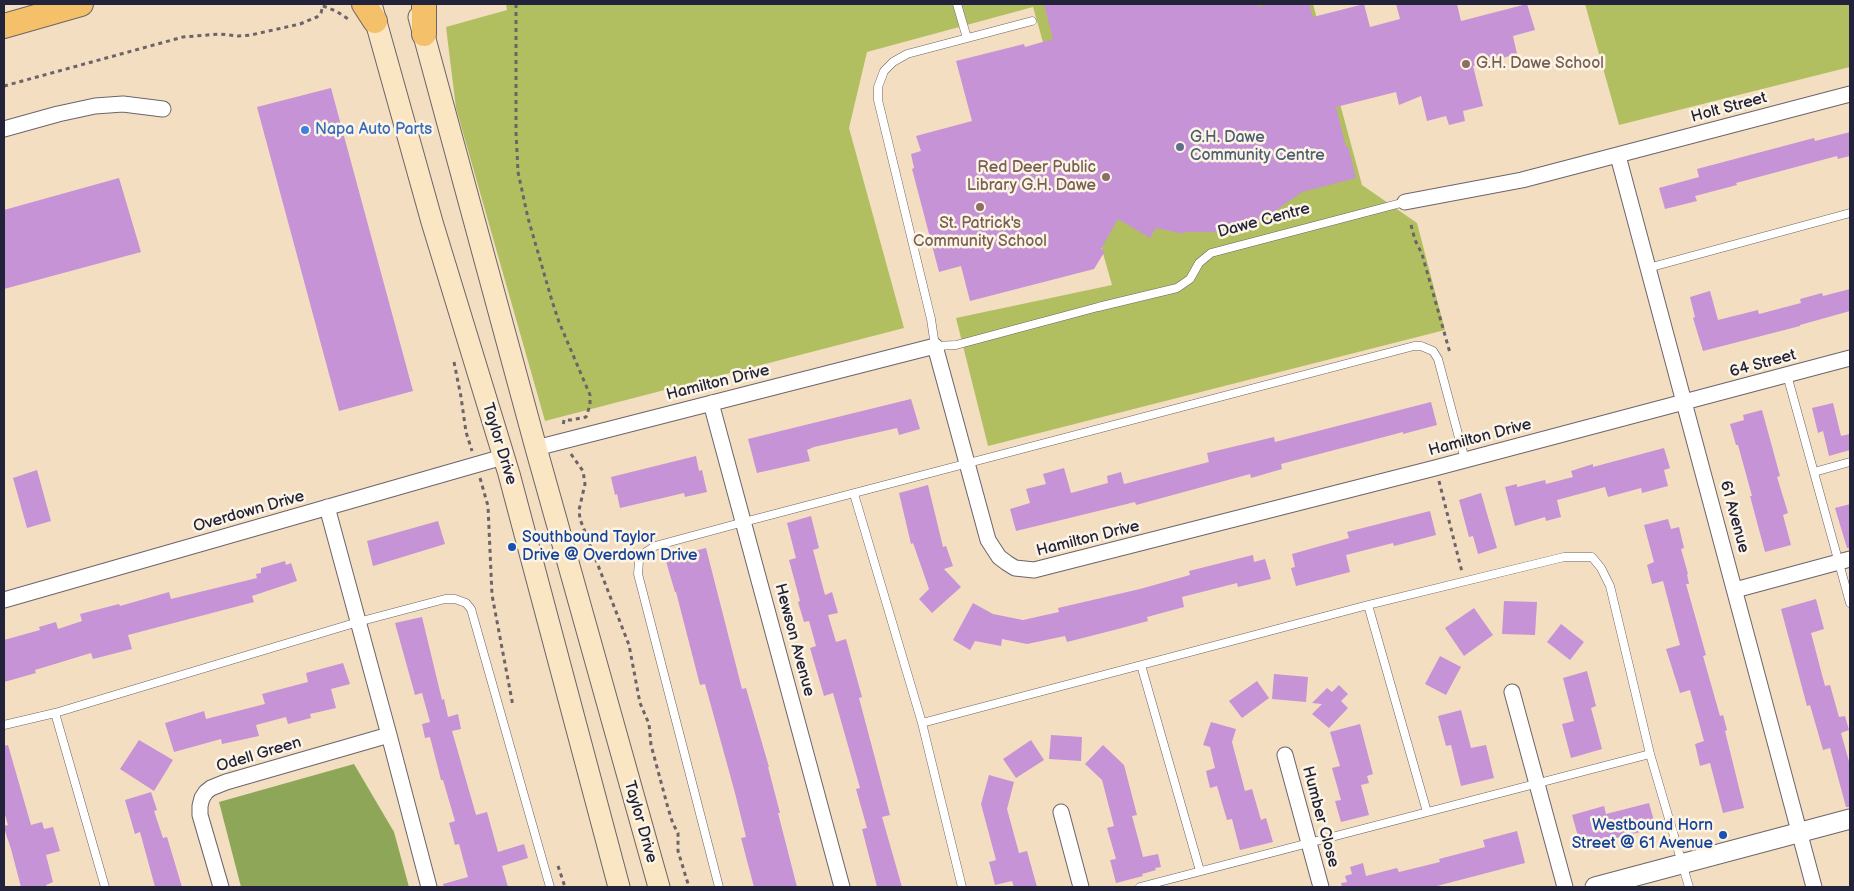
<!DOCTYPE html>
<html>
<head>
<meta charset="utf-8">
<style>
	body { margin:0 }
	#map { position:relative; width:1854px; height:891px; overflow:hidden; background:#f4dec1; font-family:"Balsamiq Sans",sans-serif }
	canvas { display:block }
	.frame { position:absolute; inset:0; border:5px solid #22223b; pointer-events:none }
</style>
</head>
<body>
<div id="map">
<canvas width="1854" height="891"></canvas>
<div class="frame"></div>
</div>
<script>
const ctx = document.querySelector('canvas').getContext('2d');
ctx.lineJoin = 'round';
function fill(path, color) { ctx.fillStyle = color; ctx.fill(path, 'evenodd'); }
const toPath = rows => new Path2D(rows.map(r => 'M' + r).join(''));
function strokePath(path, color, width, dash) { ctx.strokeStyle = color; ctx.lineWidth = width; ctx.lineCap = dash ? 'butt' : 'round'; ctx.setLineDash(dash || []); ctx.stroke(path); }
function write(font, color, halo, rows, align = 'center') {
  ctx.font = font + ' "Balsamiq Sans",sans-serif'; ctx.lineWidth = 5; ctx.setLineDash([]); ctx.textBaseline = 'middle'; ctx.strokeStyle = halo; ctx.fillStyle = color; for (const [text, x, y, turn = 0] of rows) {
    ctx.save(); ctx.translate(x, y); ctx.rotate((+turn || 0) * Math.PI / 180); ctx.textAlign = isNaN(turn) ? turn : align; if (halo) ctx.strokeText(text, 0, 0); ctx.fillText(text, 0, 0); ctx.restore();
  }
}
fill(toPath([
	[506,4,1313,4,1362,185,1417,223,1445,330,988,446,956,318,1112,285,1033,7,867,52,849,128,904,328,545,421,456,108,446,27,507,10],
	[1585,4,1850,4,1850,67,1619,125]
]), '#b2bf61');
fill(toPath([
	[354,764,394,832,409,887,241,887,219,802]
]), '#8da657');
fill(toPath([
	[1044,4,1258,4,1259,7,1271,4,1309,4,1313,17,1364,4,1370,27,1400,19,1396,4,1457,4,1461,21,1527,4,1535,30,1513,36,1517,54,1473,66,1483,106,1463,111,1465,121,1449,125,1446,116,1427,121,1421,96,1399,105,1396,92,1336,107,1346,147,1348,146,1356,178,1302,192,1271,214,1259,220,1227,230,1215,232,1183,232,1184,234,1156,228,1150,238,1118,219,1101,249,1105,251,1094,269,970,301,961,266,939,272,912,169,914,168,911,154,921,151,916,136,972,121,956,61,1024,44,1025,47,1053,39],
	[331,88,413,391,339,411,257,107],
	[1850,132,1850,156,1838,159,1837,156,1736,183,1737,185,1695,196,1697,201,1665,209,1659,188,1699,177,1697,169,1814,138,1815,141],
	[119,178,141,252,4,289,4,210],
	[1850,289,1850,311,1800,325,1800,326,1703,351,1693,318,1695,317,1690,297,1710,291,1718,320,1758,310,1759,314,1801,303,1800,299,1822,293,1823,296],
	[911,399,920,429,899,435,897,428,814,447,807,450,810,461,757,473,748,439],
	[1431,402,1437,425,1403,434,1403,432,1281,464,1282,469,1251,478,1250,474,1136,505,1135,502,1016,531,1010,509,1030,503,1026,489,1046,484,1043,474,1064,468,1071,493,1108,483,1107,476,1121,472,1124,484,1209,462,1207,453,1274,437,1275,442],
	[1833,403,1841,436,1850,434,1850,450,1829,456,1823,431,1818,433,1812,408],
	[1762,410,1780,476,1777,477,1788,513,1783,515,1791,545,1765,552,1750,496,1752,496,1738,445,1736,445,1730,424,1744,420,1743,415],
	[1664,448,1670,468,1664,470,1668,486,1642,493,1641,488,1608,497,1605,487,1557,500,1561,517,1546,521,1545,517,1515,526,1505,487,1517,484,1517,487,1545,480,1546,484,1573,477,1571,471,1593,464,1593,467],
	[696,456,699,471,702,470,707,492,685,497,684,493,620,508,617,494,615,495,611,477],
	[37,470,51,521,27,528,13,478],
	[928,485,943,547,946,546,953,566,944,569,961,587,932,613,919,599,929,589,913,543,911,544,899,493],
	[1481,493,1497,548,1478,554,1473,536,1469,537,1459,500],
	[1850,504,1850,548,1847,548,1835,508],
	[1430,511,1436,535,1394,546,1393,543,1346,555,1350,572,1296,586,1291,568,1295,567,1292,554,1349,538,1347,532],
	[811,516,819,548,813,550,825,595,832,592,838,613,828,615,836,642,846,639,862,697,859,698,890,815,882,817,902,887,877,887,862,829,867,828,856,789,860,788,847,742,833,693,824,696,810,648,816,646,809,621,804,622,798,602,800,601,789,560,796,558,787,523],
	[1668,519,1671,529,1679,527,1684,548,1681,549,1688,574,1687,574,1689,584,1686,584,1706,655,1703,656,1720,716,1723,715,1727,730,1725,731,1744,808,1723,813,1710,763,1700,766,1695,744,1704,741,1690,690,1680,693,1666,649,1680,645,1663,581,1652,584,1647,565,1654,562,1644,525],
	[438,521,445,544,373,566,367,541],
	[706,548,742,689,746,688,769,767,768,767,780,813,778,813,797,887,754,887,741,838,746,837,735,793,705,684,700,685,676,592,675,592,665,558],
	[1253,555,1254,562,1265,559,1271,579,1238,587,1237,583,1182,597,1184,607,1147,617,1148,621,1118,629,1067,642,1065,636,1027,644,1002,639,1001,646,975,641,970,650,953,640,973,603,993,614,1023,620,1059,612,1058,608,1140,589,1190,575,1189,571],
	[285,561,286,565,291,563,297,581,252,596,254,602,128,635,132,649,93,659,91,653,35,670,36,673,4,682,4,640,40,630,39,627,56,622,58,629,82,621,80,614,119,604,120,606,169,592,171,599,257,578,256,574,261,573,261,568],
	[1816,599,1824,629,1811,633,1825,686,1830,685,1839,717,1845,716,1849,730,1841,733,1850,765,1850,807,1846,807,1830,748,1823,750,1810,705,1807,706,1781,609],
	[1504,601,1537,602,1535,635,1502,634],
	[1474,608,1493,635,1464,656,1445,628],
	[422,617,442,700,444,699,448,717,458,714,461,729,452,731,476,815,487,812,498,852,524,844,528,858,502,866,508,887,444,887,443,884,468,877,459,844,455,845,449,823,455,821,443,780,441,780,430,737,425,738,422,724,430,722,422,693,415,695,395,623],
	[1561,624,1584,642,1570,660,1547,642],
	[1440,656,1461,667,1446,695,1425,684],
	[343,663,350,684,331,689,336,708,310,714,311,718,288,724,286,717,256,725,259,736,222,744,221,739,174,752,165,723,204,711,206,719,265,704,262,694,308,682,306,673],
	[1587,671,1596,706,1591,708,1602,749,1571,758,1562,724,1574,721,1563,678],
	[1274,674,1308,677,1306,702,1272,699],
	[1257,681,1269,698,1242,718,1229,701],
	[1339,685,1348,694,1341,701,1348,708,1329,728,1312,714,1322,704,1312,703,1327,688,1332,692],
	[1461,710,1471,748,1486,745,1494,778,1461,786,1451,745,1446,746,1438,716],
	[1211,722,1236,729,1232,742,1245,791,1252,789,1261,820,1266,818,1273,842,1240,850,1232,819,1227,820,1217,786,1210,788,1206,771,1215,768,1210,747,1203,745],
	[1360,724,1373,774,1367,776,1369,783,1361,785,1369,815,1341,822,1335,801,1341,800,1332,768,1340,766,1330,732],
	[1051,735,1082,737,1081,761,1049,759],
	[139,740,173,760,154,791,120,769],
	[1031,740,1044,760,1016,778,1003,759],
	[8,745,31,825,42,822,44,829,53,827,60,851,46,855,53,882,46,885,47,887,21,887,11,849,4,828,4,826,8,825,4,811,4,746],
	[1103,745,1124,765,1137,815,1132,816,1143,857,1158,854,1161,867,1155,868,1156,870,1142,874,1143,876,1116,883,1110,860,1116,859,1107,828,1114,826,1102,780,1085,764],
	[989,775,1014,782,1007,809,1019,853,1027,851,1037,887,1014,887,1012,881,995,885,989,862,996,860,981,804],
	[151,792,157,810,154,811,163,838,167,837,182,887,155,887,140,832,135,834,125,800],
	[1649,803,1656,828,1581,847,1572,815,1604,806,1606,814],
	[1517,831,1525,863,1433,887,1342,887,1341,883,1347,882,1345,876,1352,874,1350,867,1363,863,1366,876,1397,868,1399,872,1440,862,1439,859,1485,847,1483,840]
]), '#c593d6');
const service = toPath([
	[957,4,967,38],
	[1032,21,907,54,893,62,884,71,878,87,878,100,931,319,935,346,956,345,1098,307,1177,288,1190,279,1199,263,1211,253,1405,202],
	[1648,268,1850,213],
	[1787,375,1850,603],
	[1814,472,1850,462],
	[854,494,922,723,962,887],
	[1368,605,1427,812],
	[1141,665,1200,871],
	[55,713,105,887],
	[922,723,1368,605,1564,557,1592,557,1601,568,1610,586,1650,754,1689,887],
	[4,725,55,713,358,622,445,599,455,599,466,603,471,609,550,887],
	[719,887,638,574,639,561,646,552,655,546,744,522,1414,346,1421,346,1433,351,1438,359,1465,460],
	[1140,887,1650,754]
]);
const minor = toPath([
	[4,129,58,114,95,106,123,104,163,109],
	[1618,156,1814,887],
	[1405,202,1522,180,1850,94],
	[711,403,842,887],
	[536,448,935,346,988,540,999,557,1007,563,1015,568,1034,570,1435,468,1850,358],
	[327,507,389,735,429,887],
	[1735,590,1850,559],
	[4,600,503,457],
	[1512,692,1565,887],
	[1285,755,1321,887],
	[1061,812,1081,887],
	[221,887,200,815,200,806,202,798,206,792,211,788,226,782,389,735]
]);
const tertiary = toPath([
	[1595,887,1850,819]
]);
const secondary = toPath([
	[371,4,432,222,509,474,619,887],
	[419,17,536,448,659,887]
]);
const primary = toPath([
	[364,4,375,21],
	[424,4,424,34],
	[4,26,81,4]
]);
strokePath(service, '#6c646a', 9);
strokePath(minor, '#6c646a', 17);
strokePath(tertiary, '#6c646a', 21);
strokePath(secondary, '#6c646a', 23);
strokePath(primary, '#6c646a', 26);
strokePath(toPath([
	[516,4,516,132,518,172,528,218,552,301,559,322,590,395,590,405,586,417,571,420,564,420,563,426],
	[323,6,336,11,351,21],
	[4,86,183,37,220,34,238,36,251,35,300,24,317,17,321,13,323,5],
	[1411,225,1415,240,1422,254,1450,353],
	[454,362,461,397,466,432,472,451],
	[571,454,583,471,585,484,579,510,580,519,629,645,640,703,649,724,651,745,668,808,673,824,678,833,678,851,689,887],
	[480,478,488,506,492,595,513,706],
	[1439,481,1462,572],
	[558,866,565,887]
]), '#6c646a', 3, [4, 4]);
strokePath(service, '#fff', 8);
strokePath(minor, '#fff', 15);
strokePath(tertiary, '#fff', 19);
strokePath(secondary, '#fbe6c3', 21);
strokePath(primary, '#f4c16a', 24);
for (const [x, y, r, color] of [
	[1466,64,5,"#8d6e63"],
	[305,130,5,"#3f7fe0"],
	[1180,147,5,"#5c6f8a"],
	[1106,177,5,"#8d6e63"],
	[980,207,5,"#8d6e63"],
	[512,547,5,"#1a4fb4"],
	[1723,835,5,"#1a4fb4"]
]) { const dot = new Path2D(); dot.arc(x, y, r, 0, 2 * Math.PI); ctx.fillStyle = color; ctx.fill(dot); strokePath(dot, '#fcf5e5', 2); }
write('16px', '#785e54', '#fcf5e5', [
	["G.H. Dawe School",1476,64],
	["Red Deer Public",1096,168,"right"],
	["Library G.H. Dawe",1096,186,"right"],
	["St. Patrick's",980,224,"center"],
	["Community School",980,242,"center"]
], 'left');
write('16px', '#22223b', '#fcf5e5', [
	["Holt Street",1729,108,-15],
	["Dawe Centre",1264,221,-15],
	["64 Street",1763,364,-15],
	["Hamilton Drive",718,383,-14],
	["Hamilton Drive",1480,438,-15],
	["Taylor Drive",499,444,73],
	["Overdown Drive",249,512,-16],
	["61 Avenue",1734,517,75],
	["Hamilton Drive",1088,539,-14],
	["Hewson Avenue",794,640,75],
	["Odell Green",259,755,-17],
	["Humber Close",1320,817,75],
	["Taylor Drive",640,822,74]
]);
write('16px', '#366cbe', '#fcf5e5', [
	["Napa Auto Parts",315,130]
], 'left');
write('16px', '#4e5e75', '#fcf5e5', [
	["G.H. Dawe",1190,138],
	["Community Centre",1190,156]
], 'left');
write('16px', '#164399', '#fcf5e5', [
	["Southbound Taylor",522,538],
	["Drive @ Overdown Drive",522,556],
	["Westbound Horn",1713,826,"right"],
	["Street @ 61 Avenue",1713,844,"right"]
], 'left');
</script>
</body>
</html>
